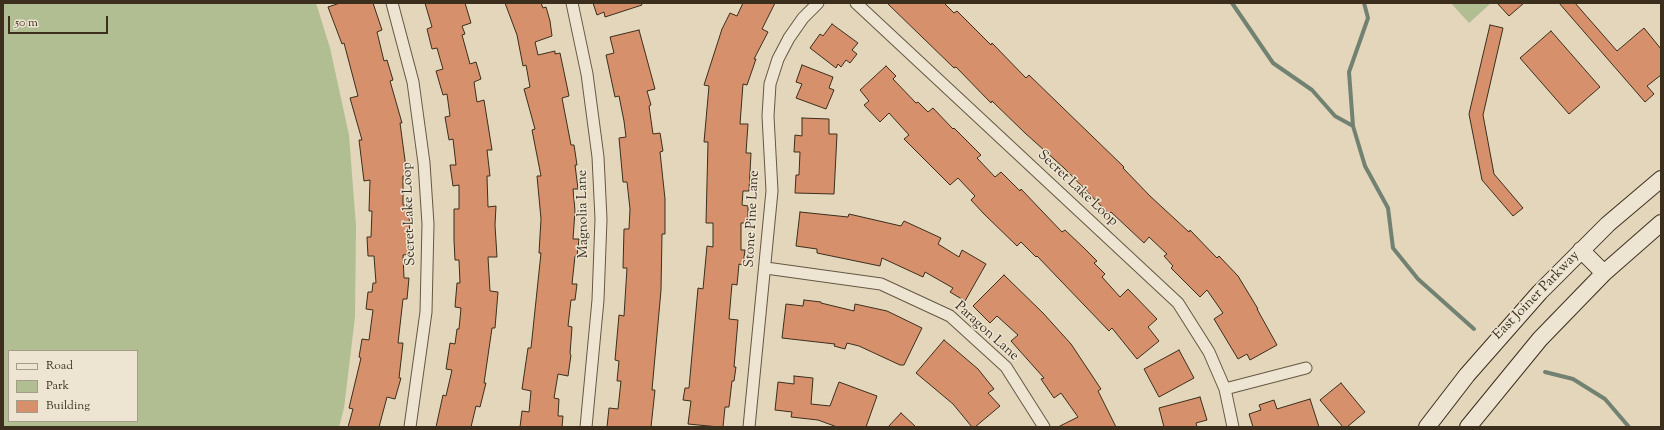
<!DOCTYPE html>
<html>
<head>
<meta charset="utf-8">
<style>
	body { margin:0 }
	#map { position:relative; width:1664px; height:430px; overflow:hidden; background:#e3d6ba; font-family:"Sorts Mill Goudy",serif }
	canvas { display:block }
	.frame { position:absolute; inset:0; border:4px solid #3b2e1d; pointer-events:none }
	.legend { position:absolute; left:8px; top:350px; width:130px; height:72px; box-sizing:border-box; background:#ede4d2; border:1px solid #a69b8a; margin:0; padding:5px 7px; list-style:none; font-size:12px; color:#3b2e1d }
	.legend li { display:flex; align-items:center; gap:8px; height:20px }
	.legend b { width:20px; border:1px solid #a69b8a }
	.scale { position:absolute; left:8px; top:16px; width:100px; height:18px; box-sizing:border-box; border:2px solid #3b2e1d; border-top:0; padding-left:5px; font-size:12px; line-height:14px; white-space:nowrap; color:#3b2e1d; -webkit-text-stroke:3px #ede4d2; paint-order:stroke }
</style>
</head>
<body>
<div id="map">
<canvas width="1664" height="430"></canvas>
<div class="frame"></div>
<ul class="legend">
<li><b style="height:5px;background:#ede4d2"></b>Road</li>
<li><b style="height:11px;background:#b0be92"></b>Park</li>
<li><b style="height:11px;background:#d6906b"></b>Building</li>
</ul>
<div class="scale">50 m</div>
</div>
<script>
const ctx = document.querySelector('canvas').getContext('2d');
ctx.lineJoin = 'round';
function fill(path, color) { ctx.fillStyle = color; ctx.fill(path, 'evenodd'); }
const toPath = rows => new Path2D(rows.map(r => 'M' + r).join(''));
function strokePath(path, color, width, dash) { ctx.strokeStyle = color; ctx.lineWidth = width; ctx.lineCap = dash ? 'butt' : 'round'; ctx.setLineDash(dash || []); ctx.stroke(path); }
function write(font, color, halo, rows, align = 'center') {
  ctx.font = font + ' "Sorts Mill Goudy",serif'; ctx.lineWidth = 3; ctx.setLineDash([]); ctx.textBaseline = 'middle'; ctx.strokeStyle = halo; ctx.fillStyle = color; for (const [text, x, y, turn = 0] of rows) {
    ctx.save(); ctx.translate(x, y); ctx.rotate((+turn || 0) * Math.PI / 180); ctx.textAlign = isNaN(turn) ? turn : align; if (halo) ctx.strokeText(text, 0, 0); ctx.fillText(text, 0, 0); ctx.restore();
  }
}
fill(toPath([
	[3,3,316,3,330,48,349,135,356,226,355,317,344,408,339,427,3,427],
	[9,351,137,351,137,421,9,421],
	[1451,3,1491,3,1469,23]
]), '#b0be92');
strokePath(toPath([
	[1232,3,1273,63,1312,90,1335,116,1353,126,1365,166,1388,208,1393,248,1418,279,1474,329],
	[1353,126,1349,72,1368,18,1364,3],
	[1545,372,1573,379,1605,399,1629,427]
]), '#728272', 4);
const building = toPath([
	[340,3,373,3,382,30,377,32,384,61,387,60,393,80,390,81,402,123,400,123,407,175,403,176,403,205,409,205,410,254,403,255,404,278,409,278,407,299,403,299,398,343,403,343,399,378,401,378,395,399,387,397,379,427,348,427,353,409,349,408,361,358,359,357,362,339,369,340,373,310,366,309,368,292,372,292,373,283,376,283,374,256,368,256,367,237,371,237,372,211,369,211,370,180,364,181,359,140,362,140,350,98,358,96,344,43,342,44,328,7,340,3],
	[425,3,465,3,471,23,462,26,465,34,462,35,470,64,476,62,481,79,474,82,477,102,484,100,492,150,487,150,490,176,487,176,488,207,496,206,495,225,497,257,488,257,490,291,498,292,495,328,492,328,484,383,486,383,480,407,476,406,471,427,436,427,443,395,446,396,452,370,446,369,450,343,455,344,457,329,459,329,461,308,455,307,457,283,460,283,459,260,455,260,454,240,454,209,459,209,459,185,453,186,450,165,456,165,453,139,449,140,445,117,450,116,447,94,443,95,436,71,443,69,437,48,432,49,427,29,432,27,425,3],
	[505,3,541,3,543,8,546,7,550,21,552,36,535,42,538,55,555,51,555,54,560,53,569,96,562,98,571,145,574,145,577,165,575,165,578,189,573,189,575,211,573,239,579,239,577,256,575,256,572,284,577,284,575,300,571,300,568,326,572,327,570,354,571,355,568,376,558,374,554,398,559,399,558,416,563,416,562,427,520,427,522,411,529,412,531,391,522,389,528,348,531,348,541,253,539,253,541,219,537,176,541,176,532,130,535,129,524,89,530,87,526,65,523,66,517,35,505,3],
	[593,3,641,3,642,5,605,17,604,12,597,15,593,3],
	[743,3,775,3,762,29,768,32,754,59,756,59,747,85,743,84,740,124,748,124,746,153,751,153,749,191,743,191,742,205,748,206,748,223,741,223,741,250,745,250,743,265,739,264,737,285,732,284,729,319,738,320,734,367,736,367,734,381,732,381,729,407,725,407,723,427,719,427,688,424,691,401,683,400,685,388,689,388,698,288,703,289,707,246,713,247,713,223,706,223,708,142,704,142,709,86,704,85,722,29,730,13,737,16,743,3],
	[887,3,944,3,954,13,957,11,991,45,992,43,1026,78,1029,75,1124,167,1123,168,1150,196,1189,232,1190,230,1217,258,1219,256,1238,276,1258,309,1257,309,1277,345,1250,360,1247,354,1238,359,1214,319,1223,313,1207,290,1200,297,1171,268,1173,266,1164,256,1167,254,1149,237,1144,243,1111,212,1109,214,1064,168,1025,133,992,101,991,103,956,67,954,68,887,3],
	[1497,3,1524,3,1509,16,1497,3],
	[1559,3,1575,3,1617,51,1644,28,1661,49,1661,75,1647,86,1654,94,1645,102,1559,3],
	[832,24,858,43,852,50,857,54,850,63,846,60,841,67,838,64,836,68,810,48,820,34,823,36,832,24],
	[1490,25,1503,28,1483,115,1494,174,1523,208,1513,216,1482,180,1469,114,1490,25],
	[639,30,655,89,647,91,651,105,649,106,653,134,660,133,663,151,660,152,665,199,665,234,662,234,661,290,652,390,655,390,651,427,607,427,609,408,618,409,621,381,617,381,619,361,615,360,619,315,624,316,627,268,623,268,624,229,629,229,630,209,627,182,623,182,619,138,626,137,624,121,619,96,615,97,606,55,614,53,610,37,639,30],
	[1551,31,1600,87,1569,114,1520,58,1551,31],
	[802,65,833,77,829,88,834,90,826,109,796,98,802,84,796,82,802,65],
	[886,66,896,76,893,79,916,103,918,102,928,112,933,108,953,129,954,128,981,155,977,158,995,177,1001,172,1020,191,1021,189,1062,232,1065,230,1084,248,1097,261,1094,263,1105,274,1102,277,1120,297,1128,289,1157,319,1148,327,1159,341,1137,359,1112,328,1109,331,1037,256,1036,257,1021,242,1017,246,984,214,971,200,975,196,958,178,950,185,904,139,909,135,889,113,880,122,864,105,869,101,860,90,886,66],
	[802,118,829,119,829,134,837,134,834,194,795,193,796,175,799,175,800,152,794,152,795,135,802,136,802,118],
	[800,212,848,217,849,214,901,226,904,221,941,238,938,244,959,257,962,250,986,264,965,301,950,292,953,288,925,272,923,277,882,258,880,266,817,253,817,249,796,246,800,212],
	[1004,275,1043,313,1071,344,1101,389,1098,391,1116,427,1058,427,1078,417,1061,393,1054,398,1041,379,1044,378,1011,341,1018,335,997,316,990,323,973,306,1004,275],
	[804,300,821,302,821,303,854,311,855,304,887,311,922,328,904,365,900,365,859,346,847,343,845,349,834,346,835,344,782,338,786,304,803,306,804,300],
	[944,340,978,369,994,389,988,393,1000,406,975,427,972,427,953,404,916,373,944,340],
	[1179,350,1194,378,1159,397,1144,369,1179,350],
	[794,376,813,378,811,404,830,406,839,382,877,396,866,427,837,427,818,420,791,417,792,412,775,410,778,382,794,384,794,376],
	[1341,383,1365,412,1347,427,1343,427,1320,400,1341,383],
	[1200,397,1207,420,1196,423,1197,427,1164,427,1159,408,1200,397],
	[1310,399,1319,427,1253,427,1249,414,1261,410,1259,405,1274,400,1277,409,1310,399],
	[901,413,916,427,888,427,901,413]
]);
fill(building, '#d6906b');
strokePath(building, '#3b2e1d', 1);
const street = toPath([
	[392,3,413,82,424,163,428,224,426,312,410,427],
	[572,3,587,74,598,157,601,219,598,300,586,427],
	[856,3,1178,303,1209,352,1225,389,1233,427],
	[766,268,881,284,950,316,1006,367,1044,427],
	[1225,389,1306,368],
	[749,427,772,191,768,116,770,84,778,59,789,38,803,18,818,3]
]);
const secondary = toPath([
	[1581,250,1604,273],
	[1427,427,1467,375,1540,292,1608,224,1661,179],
	[1468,427,1540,339,1604,273,1661,223]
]);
strokePath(street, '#655844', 13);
strokePath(secondary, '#3b2e1d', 18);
strokePath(street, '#ede4d2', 11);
strokePath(secondary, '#ede4d2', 16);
write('14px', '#3b2e1d', '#ede4d2', [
	["Secret Lake Loop",1077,189,43],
	["Secret Lake Loop",410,214,-92],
	["Magnolia Lane",584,214,-91],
	["Stone Pine Lane",753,219,-87],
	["East Joiner Parkway",1537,296,-46],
	["Paragon Lane",986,332,42]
]);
</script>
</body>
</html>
